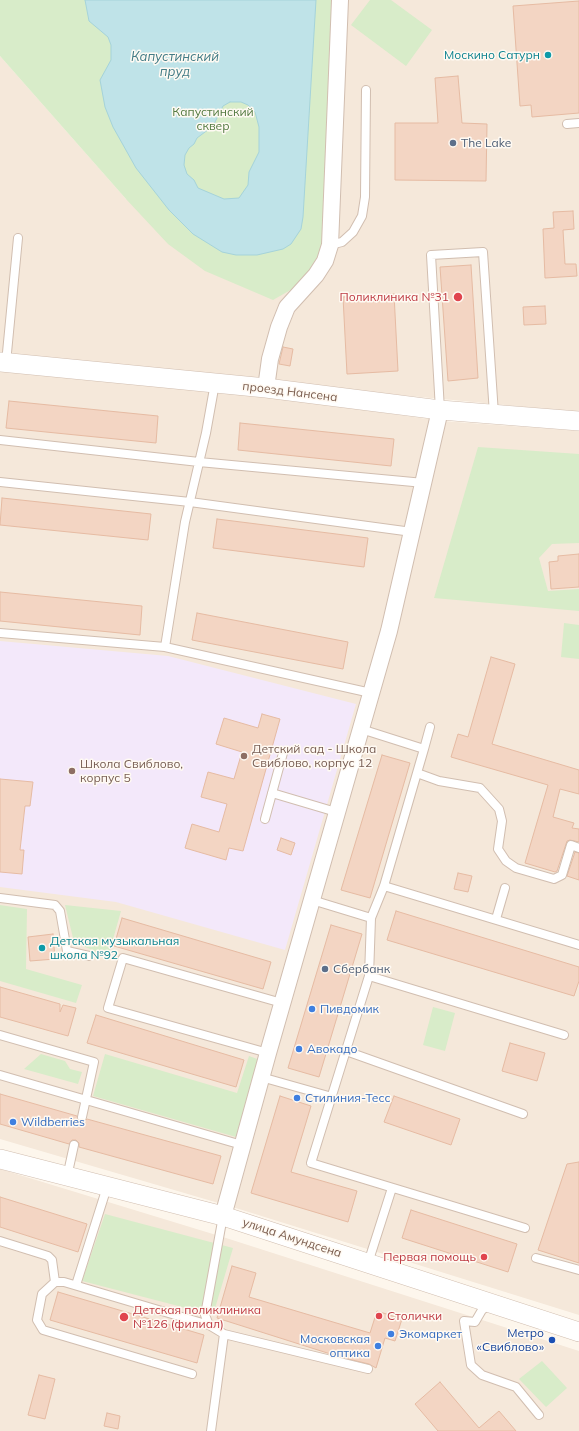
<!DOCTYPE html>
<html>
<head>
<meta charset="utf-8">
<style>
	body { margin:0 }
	canvas { display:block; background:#fdf6ec }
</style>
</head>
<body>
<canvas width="579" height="1431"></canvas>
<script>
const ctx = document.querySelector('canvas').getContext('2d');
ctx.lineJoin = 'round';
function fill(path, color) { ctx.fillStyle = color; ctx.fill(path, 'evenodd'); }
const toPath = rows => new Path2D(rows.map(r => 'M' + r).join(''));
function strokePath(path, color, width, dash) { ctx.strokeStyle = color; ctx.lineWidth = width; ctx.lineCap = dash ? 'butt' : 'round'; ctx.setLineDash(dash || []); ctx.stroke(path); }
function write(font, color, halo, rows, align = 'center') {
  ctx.font = font + ' Mulish,sans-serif'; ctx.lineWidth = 3; ctx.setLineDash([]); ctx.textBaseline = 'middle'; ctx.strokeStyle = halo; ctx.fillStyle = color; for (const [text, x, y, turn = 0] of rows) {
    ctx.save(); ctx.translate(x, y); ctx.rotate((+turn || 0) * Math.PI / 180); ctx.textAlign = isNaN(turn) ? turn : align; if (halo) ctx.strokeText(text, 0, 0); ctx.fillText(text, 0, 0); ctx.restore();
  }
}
fill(toPath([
	[337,0,579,0,579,412,0,357,0,56,126,199],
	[0,371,228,391,442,421,579,431,579,1315,239,1209,0,1139],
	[0,1169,226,1238,579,1351,579,1431,0,1431]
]), '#f5e8da');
fill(toPath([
	[0,641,168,656,356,704,285,950,116,902,0,887]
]), '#f3e8fa');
fill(toPath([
	[0,0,337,0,326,244,319,263,294,288,273,300,205,271,168,244,126,199,0,56],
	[370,0,391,0,432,30,406,66,351,25],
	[478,447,579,454,579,543,552,544,539,558,548,591,579,589,579,611,434,598],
	[564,623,579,625,579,659,561,657],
	[0,905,27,909,26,969,82,985,76,1003,0,981],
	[65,905,121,911,108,957,74,942],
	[433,1007,455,1013,445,1051,423,1045],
	[41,1054,65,1061,70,1069,82,1072,78,1084,24,1069],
	[105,1054,237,1093,249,1056,260,1060,236,1137,93,1096],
	[105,1214,233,1248,213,1315,82,1281],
	[542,1361,567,1388,546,1407,519,1379]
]), '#d8ecc9');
const water = toPath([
	[85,0,316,0,303,217,301,229,291,244,283,249,257,255,236,255,222,252,193,234,169,210,136,168,113,127,105,107,100,80,111,60,111,45,108,37,89,21,85,0],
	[230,102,241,102,248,105,255,112,259,127,259,152,249,172,248,185,239,198,224,199,198,188,194,180,187,174,184,165,185,155,189,148,194,144,197,138,213,126,223,106,230,102]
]);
fill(water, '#bfe3e8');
strokePath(water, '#a5d3da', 1);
const building = toPath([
	[579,1,579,113,532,117,531,105,520,106,513,6,579,1],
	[458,76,462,123,487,124,486,181,395,180,395,123,438,123,435,78,458,76],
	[573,211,574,229,563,230,565,264,576,264,577,276,545,278,543,229,554,228,553,212,573,211],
	[471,265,478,378,448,381,440,267,471,265],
	[394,294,398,371,347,374,343,297,394,294],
	[545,306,546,324,524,325,523,307,545,306],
	[283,347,293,349,290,366,279,364,283,347],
	[9,401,158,416,156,443,6,428,9,401],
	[240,423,394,439,391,466,238,450,240,423],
	[2,498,151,514,148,540,0,525,2,498],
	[217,519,368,538,364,567,213,548,217,519],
	[579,554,579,587,551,589,549,562,558,561,558,556,579,554],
	[0,592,142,606,140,635,0,621,0,592],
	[197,613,348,642,343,669,192,640,197,613],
	[491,657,515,664,492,744,579,770,579,794,560,789,553,817,574,823,572,828,579,829,579,842,570,840,567,841,557,871,555,872,525,863,548,785,451,757,458,734,468,737,491,657],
	[262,714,280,719,243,851,229,848,226,860,185,848,192,824,219,832,227,804,201,797,208,772,234,779,242,752,216,744,224,718,258,728,262,714],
	[382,755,410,763,370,898,341,890,382,755],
	[0,779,33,782,30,806,25,806,20,850,24,850,22,874,0,872,0,779],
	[281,838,295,843,291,855,277,850,281,838],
	[575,852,579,853,579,880,567,876,575,852],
	[458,873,472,876,468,892,454,889,458,873],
	[396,911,579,967,579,981,574,996,387,940,396,911],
	[122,918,271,962,263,989,114,946,122,918],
	[331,925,362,934,319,1077,288,1068,331,925],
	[53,934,55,959,30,961,28,937,53,934],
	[0,987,60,1004,60,1012,63,1005,76,1008,68,1036,0,1017,0,987],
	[96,1015,244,1060,236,1087,87,1043,96,1015],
	[510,1043,545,1053,537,1081,502,1071,510,1043],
	[0,1094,77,1116,80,1122,84,1122,87,1119,221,1156,213,1184,79,1147,79,1143,76,1140,72,1140,69,1144,0,1124,0,1094],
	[280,1096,311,1106,291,1172,357,1191,348,1222,251,1193,280,1096],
	[394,1096,460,1119,451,1145,384,1122,394,1096],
	[579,1162,579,1263,538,1250,567,1164,579,1162],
	[0,1197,87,1224,78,1252,0,1227,0,1197],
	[411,1210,517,1244,508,1272,402,1238,411,1210],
	[232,1266,256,1273,249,1297,370,1333,377,1311,402,1319,395,1341,385,1338,376,1368,369,1364,340,1357,217,1318,232,1266],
	[58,1292,204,1335,197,1363,50,1320,58,1292],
	[39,1375,55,1379,45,1419,28,1415,39,1375],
	[440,1382,479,1428,499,1411,516,1431,438,1431,415,1404,440,1382],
	[107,1413,120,1416,118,1429,104,1426,107,1413]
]);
fill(building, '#f3d5c3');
strokePath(building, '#e6bba3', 1);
const service = toPath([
	[567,124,579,123],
	[330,245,342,242,353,232,362,216,365,197,366,90],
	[6,363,18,238],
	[440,410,431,255,483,252,494,414],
	[0,440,199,462,424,483],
	[0,482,190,502,412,532],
	[0,633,165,647,371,693],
	[165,647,185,522,206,433,215,383],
	[361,729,424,749,384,886,371,918,369,976,311,1163,525,1228],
	[424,749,430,727],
	[417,773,439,781,480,788,499,809,502,821,498,849,506,861,516,868,554,879,562,875,571,845,579,848],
	[272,793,336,812],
	[265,819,283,753],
	[384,886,579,945],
	[0,898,55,905,60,911,67,951,89,956],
	[312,900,371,918],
	[496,919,505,888],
	[369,976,564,1035],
	[0,1035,94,1062,82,1117],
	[346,1051,523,1114],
	[268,1053,108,1008,123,958,282,1003],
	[0,1075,242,1145],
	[261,1077,332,1097],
	[67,1177,74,1145],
	[0,1241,48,1256,52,1260,55,1282],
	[536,1258,579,1270],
	[368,1263,392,1188],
	[76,1285,107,1187],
	[490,1304,482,1310,475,1322,464,1321,471,1365,482,1375,516,1387,539,1415],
	[224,1334,368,1369],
	[192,1374,43,1330,37,1320,42,1294,55,1282,64,1282,209,1325],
	[211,1431,224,1334,209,1325,205,1315,223,1216]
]);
const minor = toPath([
	[266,388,270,359,279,327,287,307,316,275,325,261,330,245,340,0],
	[223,1216,268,1053,389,631,440,410]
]);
const tertiary = toPath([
	[0,362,266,388,440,410,579,421],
	[0,1159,223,1216,579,1332]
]);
strokePath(service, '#d1beb0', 10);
strokePath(minor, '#d1beb0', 18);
strokePath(tertiary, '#d1beb0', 20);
strokePath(service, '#fff', 8);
strokePath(minor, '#fff', 16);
strokePath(tertiary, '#fff', 19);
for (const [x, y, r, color] of [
	[548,55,4,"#0f9aa8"],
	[453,143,4,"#5c6f8a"],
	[458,297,5,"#e0444e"],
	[244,756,4,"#8d6e63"],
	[72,771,4,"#8d6e63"],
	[42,948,4,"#0f9aa8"],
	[325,969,4,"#5c6f8a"],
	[312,1009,4,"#3f7fe0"],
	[299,1049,4,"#3f7fe0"],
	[297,1098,4,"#3f7fe0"],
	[13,1122,4,"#3f7fe0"],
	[484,1257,4,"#e0444e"],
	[379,1316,4,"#e0444e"],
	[124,1317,5,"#e0444e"],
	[391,1334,4,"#3f7fe0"],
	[552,1340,4,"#1a4fb4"],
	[378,1346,4,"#3f7fe0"]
]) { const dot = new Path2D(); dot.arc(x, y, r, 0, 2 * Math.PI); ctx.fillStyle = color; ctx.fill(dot); strokePath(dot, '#fffaf3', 1.5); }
write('12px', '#0d838f', '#fffaf3', [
	["Москино Сатурн",540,55],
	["Детская музыкальная",50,941,"left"],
	["школа №92",50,955,"left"]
], 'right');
write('12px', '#537a41', '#fffaf3', [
	["Капустинский",213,112],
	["сквер",213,126]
]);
write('12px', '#4e5e75', '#fffaf3', [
	["The Lake",461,143],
	["Сбербанк",333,969]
], 'left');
write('12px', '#be3a42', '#fffaf3', [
	["Поликлиника №31",449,297],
	["Первая помощь",476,1257],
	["Детская поликлиника",133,1310,"left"],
	["№126 (филиал)",133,1324,"left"],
	["Столички",387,1316,"left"]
], 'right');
write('12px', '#7a5c4d', '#fffaf3', [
	["проезд Нансена",290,392,7],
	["улица Амундсена",292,1238,18]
]);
write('12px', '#785e54', '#fffaf3', [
	["Детский сад - Школа",252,749],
	["Свиблово, корпус 12",252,763],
	["Школа Свиблово,",80,764],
	["корпус 5",80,778]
], 'left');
write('12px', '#366cbe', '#fffaf3', [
	["Пивдомик",320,1009],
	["Авокадо",307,1049],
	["Стилиния-Тесс",305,1098],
	["Wildberries",21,1122],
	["Экомаркет",399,1334],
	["Московская",370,1339,"right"],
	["оптика",370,1353,"right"]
], 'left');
write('12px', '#164399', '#fffaf3', [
	["Метро",544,1333],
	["«Свиблово»",544,1347]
], 'right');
write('italic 13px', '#437c86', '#fffaf3', [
	["Капустинский",175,57],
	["пруд",175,72]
]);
</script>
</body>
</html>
